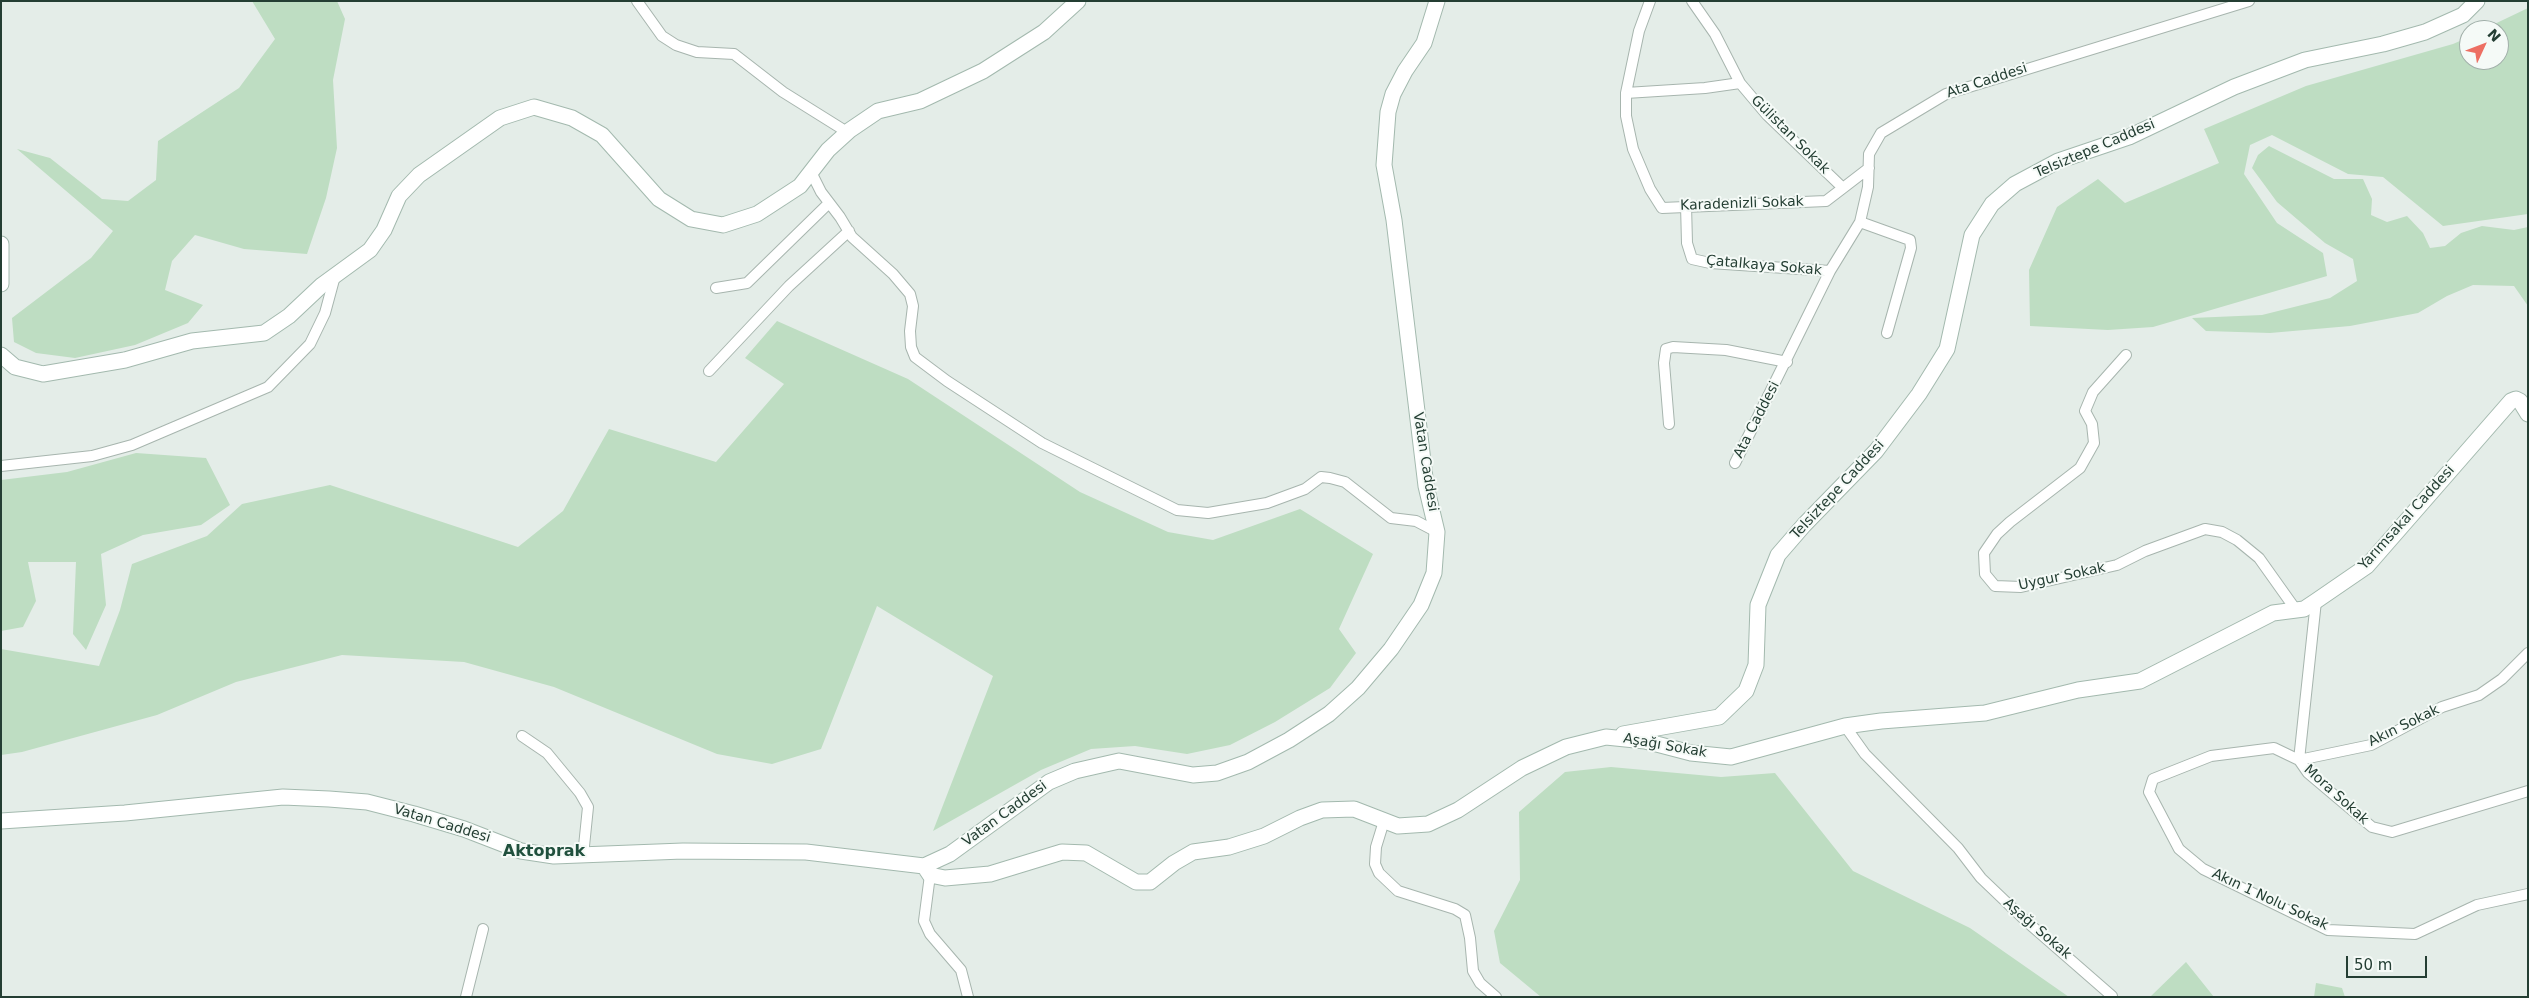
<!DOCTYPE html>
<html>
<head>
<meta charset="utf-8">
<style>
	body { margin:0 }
	#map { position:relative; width:2529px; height:998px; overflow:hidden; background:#e4ede8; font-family:"DejaVu Sans",sans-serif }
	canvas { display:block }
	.frame { position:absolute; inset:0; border:2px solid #243e33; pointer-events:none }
	.north { position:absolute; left:2459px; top:20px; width:50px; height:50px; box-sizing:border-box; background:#f5faf7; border:1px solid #a1afa9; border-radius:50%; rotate:47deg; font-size:14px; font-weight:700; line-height:20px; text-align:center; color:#243e33 }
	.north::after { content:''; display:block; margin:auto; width:18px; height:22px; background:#ed6f63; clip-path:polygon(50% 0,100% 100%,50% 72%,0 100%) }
	.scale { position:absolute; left:2346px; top:956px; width:81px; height:22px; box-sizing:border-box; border:2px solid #243e33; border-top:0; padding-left:6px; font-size:15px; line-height:18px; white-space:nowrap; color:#243e33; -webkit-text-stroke:4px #f5faf7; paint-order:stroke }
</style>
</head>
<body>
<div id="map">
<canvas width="2529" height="998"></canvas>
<div class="frame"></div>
<div class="north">N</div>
<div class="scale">50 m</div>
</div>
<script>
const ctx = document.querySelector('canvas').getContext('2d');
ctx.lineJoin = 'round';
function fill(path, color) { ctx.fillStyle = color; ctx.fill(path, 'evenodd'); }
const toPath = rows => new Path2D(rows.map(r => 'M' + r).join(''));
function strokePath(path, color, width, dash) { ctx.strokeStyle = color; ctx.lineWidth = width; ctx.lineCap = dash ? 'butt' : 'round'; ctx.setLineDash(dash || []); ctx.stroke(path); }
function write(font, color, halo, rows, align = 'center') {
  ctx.font = font + ' "DejaVu Sans",sans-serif'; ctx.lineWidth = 4; ctx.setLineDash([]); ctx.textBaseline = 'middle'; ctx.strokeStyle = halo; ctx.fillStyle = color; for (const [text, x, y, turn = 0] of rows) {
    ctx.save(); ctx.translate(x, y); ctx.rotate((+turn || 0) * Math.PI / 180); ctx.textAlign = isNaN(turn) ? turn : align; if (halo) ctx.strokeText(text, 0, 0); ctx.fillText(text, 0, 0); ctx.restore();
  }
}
fill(toPath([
	[252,1,337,1,345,19,333,80,337,148,326,198,307,254,244,249,195,235,172,261,165,290,203,305,188,323,135,345,75,358,36,353,14,342,12,318,91,258,113,231,17,149,50,158,102,199,128,201,156,180,158,141,239,88,275,39],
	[2528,8,2528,214,2443,226,2383,177,2348,174,2272,135,2250,145,2244,174,2277,223,2323,253,2327,276,2153,327,2108,330,2030,326,2029,270,2057,207,2098,179,2125,203,2219,163,2204,129,2306,86,2453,44,2469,37,2469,60,2499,60,2499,30,2482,30],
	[2269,146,2334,179,2363,179,2372,199,2371,215,2387,222,2407,216,2423,233,2430,248,2445,246,2461,233,2482,226,2514,230,2528,227,2528,306,2514,286,2473,285,2447,296,2418,313,2350,326,2270,333,2206,331,2192,318,2262,315,2330,298,2357,281,2353,259,2325,243,2277,202,2252,168,2258,155],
	[777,321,908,379,1080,492,1168,532,1213,540,1300,509,1373,554,1339,629,1356,653,1330,688,1275,722,1230,745,1187,754,1135,746,1091,749,1041,770,933,831,993,676,877,606,821,749,772,764,717,754,554,687,464,662,342,655,236,682,157,715,22,752,1,755,1,649,99,666,120,610,132,564,207,536,242,504,330,485,518,547,563,511,609,429,716,462,784,384,745,358],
	[136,453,206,458,230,505,201,525,143,535,101,554,106,605,86,650,73,634,76,562,28,562,36,601,23,627,1,631,1,480,67,472],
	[1611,767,1721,777,1775,773,1853,871,1970,928,2069,997,1541,997,1500,963,1494,931,1520,880,1519,812,1565,772],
	[2186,962,2214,997,2150,997],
	[2316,983,2342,988,2345,997,2314,997]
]), '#beddc2');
const street = toPath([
	[637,1,662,36,676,45,697,52,734,54,783,92,847,132],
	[1692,1,1715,34,1740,83,1767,115,1843,188,1869,168],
	[1740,83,1705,88,1626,93,1626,116,1633,149,1650,189,1662,208,1826,201,1843,188],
	[1626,93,1639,31,1650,1],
	[811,172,821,192,840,217,852,237,893,274,910,294,913,306,910,331,911,347,915,357,947,381,1042,443,1177,510,1208,513,1267,503,1305,489,1321,477,1330,478,1345,482,1391,518,1416,521,1437,532],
	[1686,205,1687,243,1692,259,1710,263,1830,271],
	[1860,222,1910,240,1911,248,1887,333],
	[716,288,747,283,829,203],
	[2126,355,2093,392,2085,411,2092,424,2094,443,2080,468,2010,522,1997,534,1984,553,1985,574,1995,586,2021,587,2117,565,2145,551,2205,529,2222,532,2237,540,2259,558,2296,610],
	[709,371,789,286,849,231],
	[1669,424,1664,363,1666,349,1673,347,1726,350,1787,362],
	[1735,463,1830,271,1860,222,1868,187,1869,154,1881,133,1946,94,2249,1],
	[1,466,92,456,132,445,268,387,310,344,325,313,335,276],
	[2316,601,2299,760,2308,773,2372,827,2392,832,2528,791],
	[2528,653,2502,679,2479,695,2442,707,2371,745,2299,760,2274,748,2211,756,2153,779,2149,792,2179,849,2203,869,2328,930,2415,934,2477,905,2528,894],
	[1845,726,1865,754,1958,848,1981,878,2026,921,2112,996],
	[522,736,547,753,580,793,588,807,583,856],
	[1384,821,1376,847,1375,864,1379,873,1398,891,1455,909,1465,915,1470,938,1473,971,1480,983,1496,997],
	[930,875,924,921,930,934,961,970,968,997],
	[466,997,483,929]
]);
const secondary = toPath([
	[1,244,1,284],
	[1,355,15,367,43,374,125,360,192,341,264,333,289,316,322,285,370,250,384,230,399,196,419,175,500,118,534,107,572,118,602,135,659,199,691,219,723,225,757,214,800,186,828,150,850,130,878,111,920,101,983,71,1044,32,1078,1],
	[1623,734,1719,717,1746,691,1756,665,1758,605,1778,555,1804,525,1876,451,1919,394,1947,349,1972,235,1992,204,2015,184,2058,161,2129,137,2234,87,2305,60,2383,44,2425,32,2463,15,2477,1],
	[1,821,125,813,283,797,329,799,367,802,414,814,464,829,521,851,554,856,683,851,806,852,924,866,950,854,1049,782,1075,771,1119,761,1193,775,1217,773,1248,762,1289,740,1329,714,1358,688,1391,649,1421,605,1434,573,1437,532,1426,486,1394,220,1384,165,1388,112,1393,94,1405,71,1424,43,1437,1],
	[924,866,930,875,945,878,990,874,1062,852,1086,853,1136,882,1150,882,1174,863,1193,852,1229,847,1264,836,1300,818,1322,810,1354,809,1398,826,1428,824,1458,810,1522,768,1566,747,1606,737,1645,741,1691,753,1731,757,1845,726,1881,721,1985,713,2078,690,2140,681,2273,613,2304,609,2316,601,2367,566,2511,401,2516,399,2520,401,2528,414]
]);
strokePath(street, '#a7b5ae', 12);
strokePath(secondary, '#a3b9ae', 17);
strokePath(street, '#fff', 10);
strokePath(secondary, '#fff', 15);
write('14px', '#243e33', '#f5faf7', [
	["Ata Caddesi",1987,81,-18],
	["Gülistan Sokak",1790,135,45],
	["Telsiztepe Caddesi",2095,149,-23],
	["Karadenizli Sokak",1742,204,-2],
	["Çatalkaya Sokak",1764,266,5],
	["Ata Caddesi",1757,420,-63],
	["Vatan Caddesi",1425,462,81],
	["Telsiztepe Caddesi",1838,490,-47],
	["Yarımsakal Caddesi",2407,518,-48],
	["Uygur Sokak",2062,577,-12],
	["Akın Sokak",2404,726,-26],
	["Aşağı Sokak",1665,746,10],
	["Mora Sokak",2336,795,42],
	["Vatan Caddesi",1005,814,-36],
	["Vatan Caddesi",442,824,17],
	["Akın 1 Nolu Sokak",2270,900,25],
	["Aşağı Sokak",2037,929,41]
]);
write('bold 16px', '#20503d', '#f5faf7', [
	["Aktoprak",544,852]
]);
</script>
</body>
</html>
